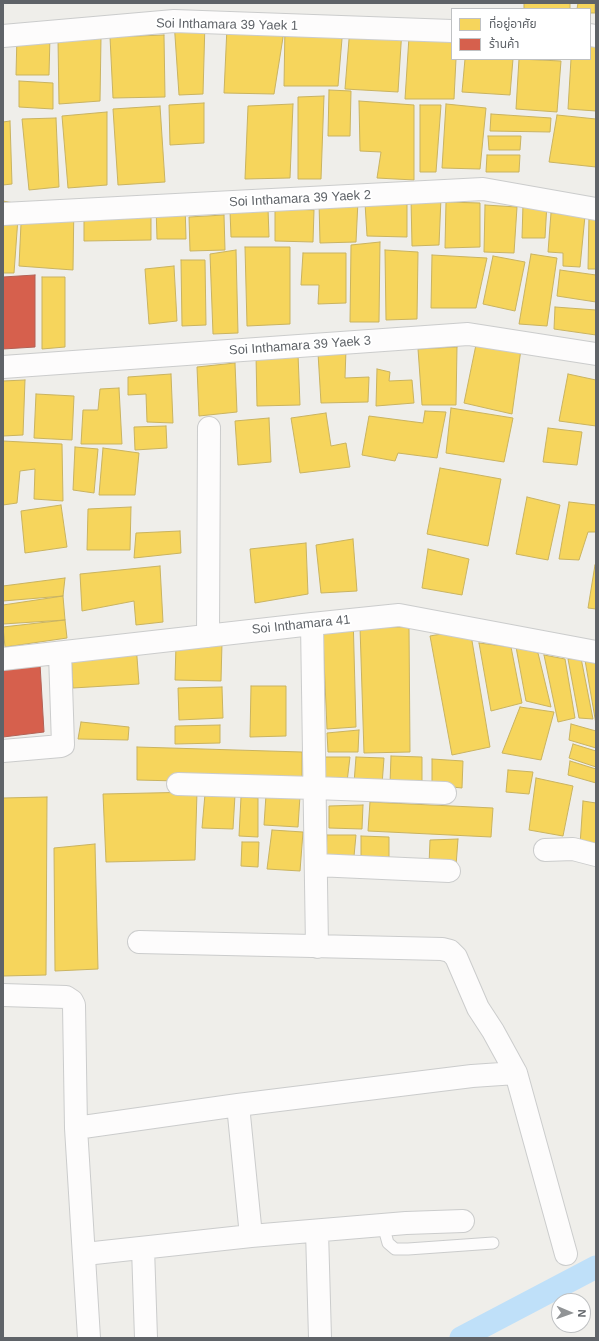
<!DOCTYPE html>
<html>
<head>
<meta charset="utf-8">
<style>
	body { margin:0 }
	#map { position:relative; width:599px; height:1341px; overflow:hidden; background:#efeeea; font-family:Helvetica,"Noto Sans Thai",sans-serif }
	canvas { display:block }
	.frame { position:absolute; inset:0; border:4px solid #5f6368; pointer-events:none }
	.legend { position:absolute; left:451px; top:8px; width:140px; height:52px; box-sizing:border-box; background:#fff; border:1px solid #bfc1c3; margin:0; padding:5px 7px; list-style:none; font-size:12px; color:#5f6368 }
	.legend li { display:flex; align-items:center; gap:8px; height:20px }
	.legend b { width:20px; border:1px solid #bfc1c3 }
	.north { position:absolute; left:551px; top:1293px; width:40px; height:40px; box-sizing:border-box; background:#fff; border:1px solid #bfc1c3; border-radius:50%; rotate:92deg; font-size:11px; font-weight:700; line-height:16px; text-align:center; color:#5f6368 }
	.north::after { content:''; display:block; margin:auto; width:14px; height:18px; background:#919496; clip-path:polygon(50% 0,100% 100%,50% 72%,0 100%) }
</style>
</head>
<body>
<div id="map">
<canvas width="599" height="1341"></canvas>
<div class="frame"></div>
<ul class="legend">
<li><b style="height:11px;background:#f6d55c"></b>ที่อยู่อาศัย</li>
<li><b style="height:11px;background:#d6604d"></b>ร้านค้า</li>
</ul>
<div class="north">N</div>
</div>
<script>
const ctx = document.querySelector('canvas').getContext('2d');
ctx.lineJoin = 'round';
function fill(path, color) { ctx.fillStyle = color; ctx.fill(path, 'evenodd'); }
const toPath = rows => new Path2D(rows.map(r => 'M' + r).join(''));
function strokePath(path, color, width, dash) { ctx.strokeStyle = color; ctx.lineWidth = width; ctx.lineCap = dash ? 'butt' : 'round'; ctx.setLineDash(dash || []); ctx.stroke(path); }
function write(font, color, halo, rows, align = 'center') {
  ctx.font = font + ' Helvetica,sans-serif'; ctx.lineWidth = 4; ctx.setLineDash([]); ctx.textBaseline = 'middle'; ctx.strokeStyle = halo; ctx.fillStyle = color; for (const [text, x, y, turn = 0] of rows) {
    ctx.save(); ctx.translate(x, y); ctx.rotate((+turn || 0) * Math.PI / 180); ctx.textAlign = isNaN(turn) ? turn : align; if (halo) ctx.strokeText(text, 0, 0); ctx.fillText(text, 0, 0); ctx.restore();
  }
}
const homes = toPath([
	[524,3,570,3,570,9,524,9,524,3],
	[578,3,595,3,595,13,590,13,590,9,577,9,578,3],
	[174,21,205,22,203,94,179,95,174,21],
	[285,25,343,27,338,86,284,86,285,25],
	[285,25,274,94,224,93,227,27,285,25],
	[350,27,402,29,398,92,345,89,350,27],
	[17,35,50,36,49,75,16,75,17,35],
	[164,35,165,97,113,98,110,37,164,35],
	[409,37,452,39,452,59,456,59,454,99,405,99,409,37],
	[101,38,100,101,59,104,58,40,101,38],
	[590,46,596,46,596,111,568,109,571,59,590,59,590,46],
	[465,59,513,59,510,95,462,92,465,59],
	[519,59,561,61,557,112,516,109,519,59],
	[19,81,53,83,53,109,19,107,19,81],
	[329,90,351,91,350,136,328,136,329,90],
	[324,96,321,179,298,179,298,97,324,96],
	[359,101,414,105,414,180,377,178,381,152,360,151,359,101],
	[204,103,204,143,170,145,169,105,204,103],
	[293,104,290,178,245,179,248,106,293,104],
	[446,104,486,108,480,169,442,168,446,104],
	[420,105,441,105,436,172,420,172,420,105],
	[160,106,165,182,118,185,113,109,160,106],
	[107,112,107,185,68,188,62,116,107,112],
	[491,114,551,118,550,132,490,131,491,114],
	[557,115,596,119,596,167,549,162,557,115],
	[56,118,59,187,29,190,22,119,56,118],
	[10,121,12,184,3,185,3,122,10,121],
	[488,136,521,136,520,150,489,150,488,136],
	[487,155,520,155,519,172,486,172,487,155],
	[151,198,151,240,84,241,84,200,151,198],
	[441,198,439,245,412,246,411,199,441,198],
	[407,199,407,237,367,236,365,203,407,199],
	[74,200,73,270,19,266,22,202,74,200],
	[3,201,19,204,14,273,3,273,3,201],
	[358,201,356,242,320,243,319,202,358,201],
	[446,202,480,203,480,247,445,248,446,202],
	[547,203,545,238,522,238,523,204,547,203],
	[185,204,186,239,157,239,156,206,185,204],
	[485,205,517,207,514,253,484,252,485,205],
	[268,208,269,237,231,237,230,211,268,208],
	[275,208,314,210,313,242,275,241,275,208],
	[551,213,585,216,580,267,563,266,563,253,548,252,551,213],
	[596,214,596,269,588,269,589,215,596,214],
	[224,215,225,250,190,251,189,217,224,215],
	[380,242,379,322,350,322,351,245,380,242],
	[245,247,290,247,290,324,247,326,245,247],
	[236,250,238,333,213,334,210,254,236,250],
	[385,250,418,252,417,319,386,320,385,250],
	[303,253,346,253,346,303,318,304,319,285,301,285,303,253],
	[531,254,557,258,547,326,519,324,531,254],
	[432,255,487,258,476,308,431,308,432,255],
	[493,256,525,262,515,311,483,304,493,256],
	[181,260,205,260,206,325,182,326,181,260],
	[174,266,177,321,149,324,145,269,174,266],
	[560,270,596,275,596,302,557,296,560,270],
	[42,277,65,277,65,347,42,349,42,277],
	[555,307,596,310,596,335,554,329,555,307],
	[478,335,522,342,512,414,464,403,478,335],
	[457,347,456,405,422,405,418,349,457,347],
	[346,350,345,378,369,377,368,402,321,403,318,353,346,350],
	[298,354,300,405,257,406,256,355,298,354],
	[235,363,237,412,199,416,197,367,235,363],
	[377,369,390,372,389,381,412,380,414,403,376,406,377,369],
	[171,374,173,423,147,422,146,394,128,395,128,377,171,374],
	[568,374,596,380,596,426,559,421,568,374],
	[25,380,23,435,3,436,3,381,25,380],
	[119,388,122,444,81,444,83,410,98,410,100,389,119,388],
	[36,394,74,396,72,440,34,438,36,394],
	[451,408,513,418,504,462,446,453,451,408],
	[425,411,446,412,437,458,398,453,395,461,362,455,369,416,423,423,425,411],
	[326,413,331,446,346,443,350,467,300,473,291,418,326,413],
	[269,418,271,462,238,465,235,421,269,418],
	[166,426,167,448,135,450,134,427,166,426],
	[548,428,582,432,577,465,543,462,548,428],
	[3,441,62,444,63,501,34,499,35,469,20,471,17,503,3,505,3,441],
	[75,447,98,449,94,493,73,490,75,447],
	[103,448,139,453,135,495,99,495,103,448],
	[440,468,501,479,488,546,427,534,440,468],
	[527,497,560,505,548,560,516,554,527,497],
	[569,502,596,505,596,532,588,532,579,560,559,559,569,502],
	[61,505,67,547,25,553,21,511,61,505],
	[131,507,130,550,87,550,88,509,131,507],
	[180,531,181,553,134,558,136,533,180,531],
	[353,539,357,591,321,593,316,545,353,539],
	[306,543,308,594,255,603,250,549,306,543],
	[428,549,469,559,462,595,422,588,428,549],
	[595,565,596,565,596,609,588,608,595,565],
	[160,566,163,622,136,625,134,601,82,611,80,574,160,566],
	[65,578,63,596,3,601,3,586,65,578],
	[63,596,65,620,3,624,3,605,63,596],
	[322,614,353,614,356,727,327,729,322,614],
	[65,620,67,638,5,647,3,627,65,620],
	[360,627,409,627,410,752,364,753,360,627],
	[470,629,490,747,452,755,430,636,470,629],
	[222,643,221,681,175,680,176,645,222,643],
	[479,643,511,647,522,703,491,711,479,643],
	[136,644,139,684,73,688,71,651,136,644],
	[516,647,538,653,551,707,526,701,516,647],
	[544,655,565,659,575,718,558,722,544,655],
	[581,658,593,719,579,718,568,659,581,658],
	[585,660,596,663,596,724,585,660],
	[251,686,286,686,286,736,250,737,251,686],
	[222,687,223,718,179,720,178,688,222,687],
	[520,707,554,712,541,760,502,753,520,707],
	[81,722,129,727,128,740,78,739,81,722],
	[571,724,596,731,596,748,569,740,571,724],
	[220,725,220,743,175,744,175,726,220,725],
	[359,730,358,752,328,752,327,733,359,730],
	[573,744,596,751,596,767,569,758,573,744],
	[137,747,302,752,302,784,137,780,137,747],
	[391,756,422,757,422,786,390,784,391,756],
	[320,757,350,757,347,782,321,782,320,757],
	[356,757,384,758,382,785,354,783,356,757],
	[432,759,463,761,462,788,432,785,432,759],
	[570,761,596,769,596,783,568,775,570,761],
	[508,770,533,772,529,794,506,792,508,770],
	[536,778,573,786,563,836,529,830,536,778],
	[197,792,195,860,106,862,103,794,197,792],
	[205,794,235,795,233,829,202,828,205,794],
	[266,795,300,796,298,827,264,825,266,795],
	[47,797,46,975,3,976,3,798,47,797],
	[241,797,258,798,258,837,239,836,241,797],
	[583,801,596,803,596,848,580,845,583,801],
	[370,802,493,808,491,837,368,831,370,802],
	[363,805,362,829,329,828,329,806,363,805],
	[272,830,303,832,300,871,267,869,272,830],
	[327,835,356,835,353,867,325,866,327,835],
	[361,836,389,837,389,865,361,867,361,836],
	[458,839,456,866,429,865,430,840,458,839],
	[242,842,259,842,258,867,241,866,242,842],
	[95,844,98,969,55,971,54,848,95,844]
]);
fill(homes, '#f6d55c');
strokePath(homes, '#c9b360', 1);
const shops = toPath([
	[35,275,35,347,3,349,3,277,35,275],
	[40,664,44,732,3,737,3,667,40,664]
]);
fill(shops, '#d6604d');
strokePath(shops, '#b26155', 1);
strokePath(toPath([
	[461,1338,596,1267]
]), '#bfe0f9', 23);
const lane = toPath([
	[383,1225,388,1243,395,1249,408,1249,493,1243]
]);
const street = toPath([
	[590,35,596,36],
	[3,36,174,21,452,31],
	[3,214,483,189,596,209],
	[3,367,468,334,596,354],
	[312,624,317,947],
	[208,636,209,428],
	[3,659,312,624,399,615,596,652],
	[3,751,61,746,63,745,60,653],
	[178,784,315,788,445,793],
	[545,850,573,849,596,855],
	[316,865,449,871],
	[139,942,442,949,450,951,456,957,478,1008,493,1031,516,1073],
	[3,995,66,997,72,1001,74,1005,76,1128,89,1338],
	[238,1105,251,1236],
	[76,1128,238,1105,472,1076,516,1073,566,1254],
	[317,1231,320,1338],
	[143,1248,146,1338],
	[85,1254,251,1236,406,1223,463,1221]
]);
strokePath(lane, '#cbcccc', 13);
strokePath(street, '#cbcccc', 24);
strokePath(lane, '#fdfcfc', 11);
strokePath(street, '#fdfcfc', 22);
write('13px', '#5f6368', '#fff', [
	["Soi Inthamara 39 Yaek 1",227,25,1],
	["Soi Inthamara 39 Yaek 2",300,199,-3],
	["Soi Inthamara 39 Yaek 3",300,346,-4],
	["Soi Inthamara 41",301,625,-6]
]);
</script>
</body>
</html>
